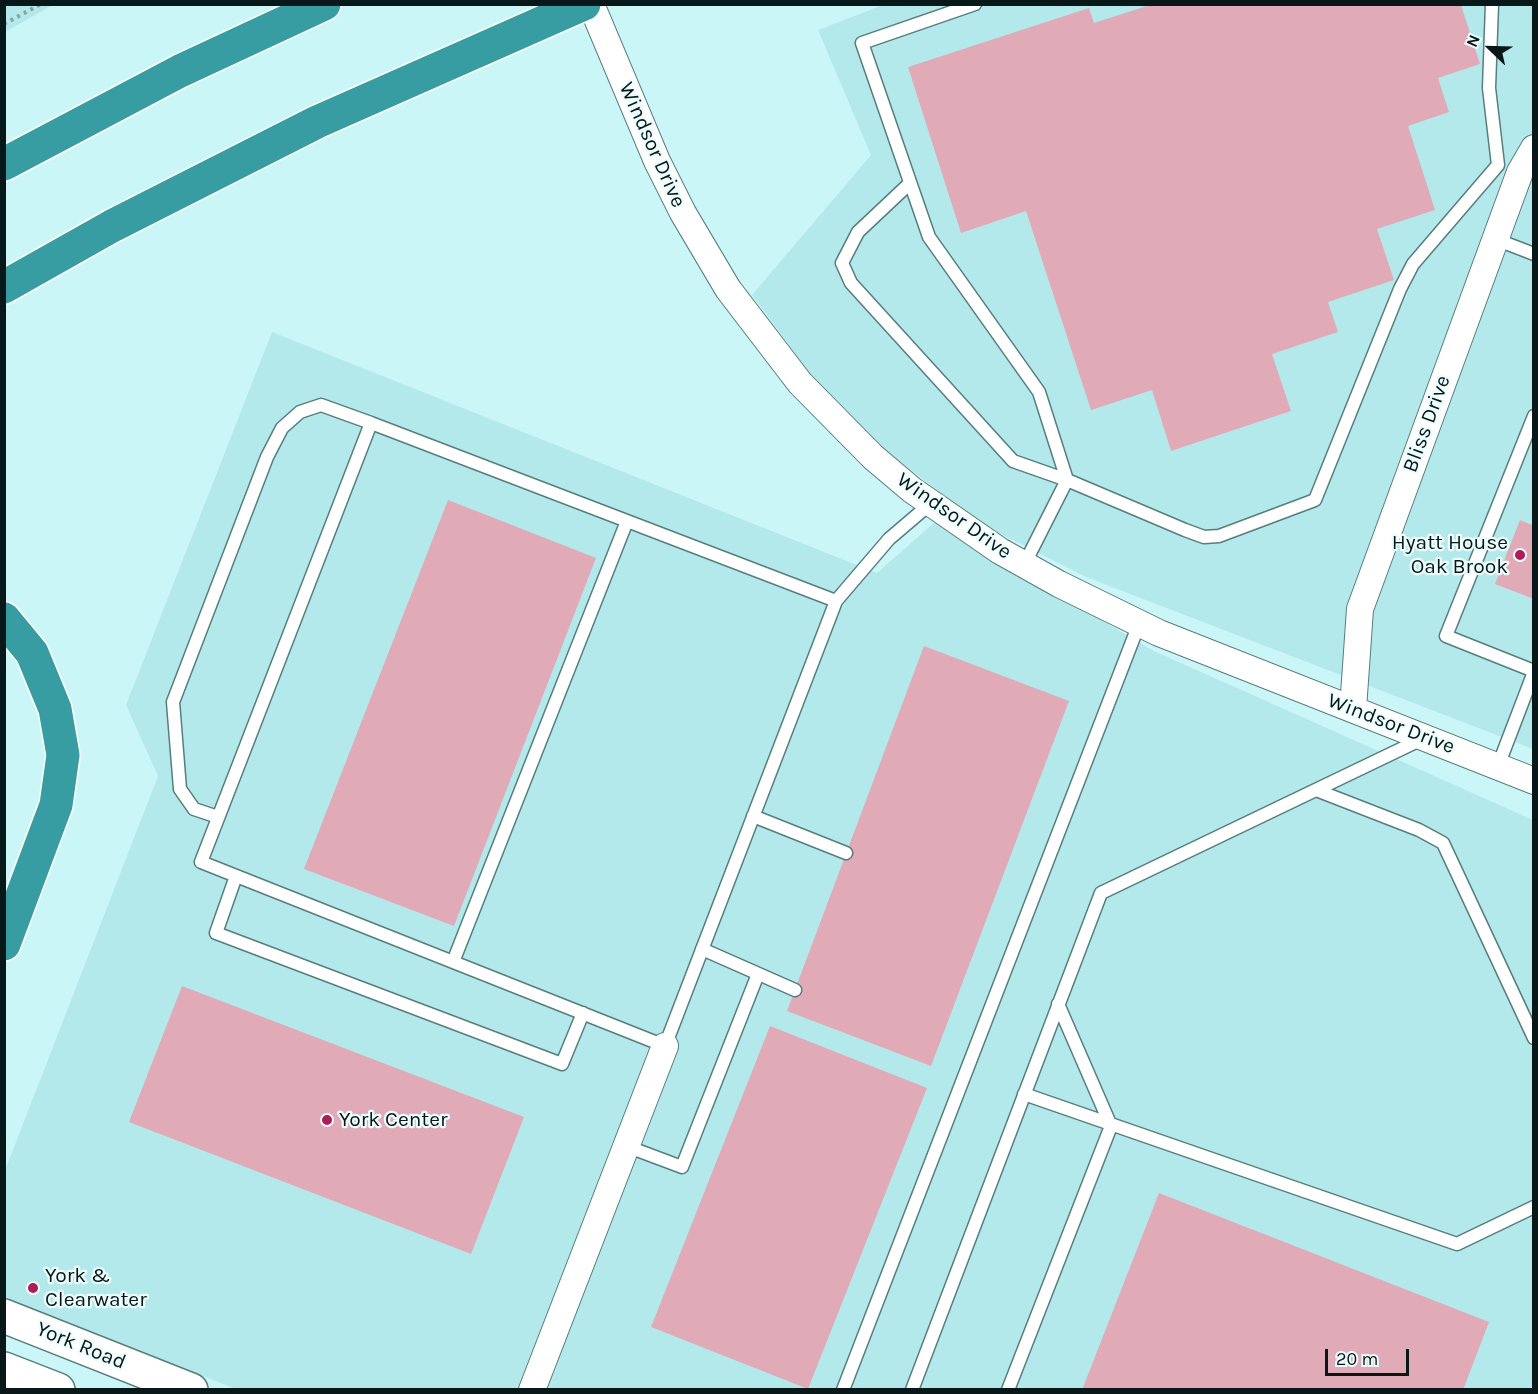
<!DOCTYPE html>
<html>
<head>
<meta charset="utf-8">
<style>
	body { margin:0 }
	#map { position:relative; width:1538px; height:1394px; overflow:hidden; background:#cbf6f8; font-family:Karla,sans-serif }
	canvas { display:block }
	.frame { position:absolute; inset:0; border:6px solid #081819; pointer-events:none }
	.north { position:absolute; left:1460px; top:18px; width:60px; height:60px; -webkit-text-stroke:4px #edfdfe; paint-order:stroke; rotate:293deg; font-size:16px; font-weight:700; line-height:24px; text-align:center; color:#081819 }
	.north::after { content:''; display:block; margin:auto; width:21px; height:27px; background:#081819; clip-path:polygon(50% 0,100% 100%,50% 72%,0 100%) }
	.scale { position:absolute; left:1325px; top:1349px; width:84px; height:27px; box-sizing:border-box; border:3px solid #081819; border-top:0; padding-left:8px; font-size:18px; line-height:21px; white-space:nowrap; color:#081819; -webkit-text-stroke:4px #edfdfe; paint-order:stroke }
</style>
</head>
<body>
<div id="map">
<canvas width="1538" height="1394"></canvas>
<div class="frame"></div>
<div class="north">N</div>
<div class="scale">20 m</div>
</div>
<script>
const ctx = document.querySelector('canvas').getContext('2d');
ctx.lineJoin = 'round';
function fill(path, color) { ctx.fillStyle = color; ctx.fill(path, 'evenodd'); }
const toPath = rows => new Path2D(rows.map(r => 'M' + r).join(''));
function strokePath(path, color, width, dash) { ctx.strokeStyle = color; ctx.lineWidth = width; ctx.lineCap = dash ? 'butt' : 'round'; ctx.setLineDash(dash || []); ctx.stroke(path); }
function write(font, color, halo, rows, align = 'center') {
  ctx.font = font + ' Karla,sans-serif'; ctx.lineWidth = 4.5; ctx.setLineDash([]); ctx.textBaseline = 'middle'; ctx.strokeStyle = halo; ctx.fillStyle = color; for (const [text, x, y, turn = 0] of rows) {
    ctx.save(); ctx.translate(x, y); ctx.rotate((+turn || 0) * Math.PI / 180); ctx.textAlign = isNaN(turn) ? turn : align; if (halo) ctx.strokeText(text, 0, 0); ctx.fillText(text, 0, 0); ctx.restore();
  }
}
fill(toPath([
	[5,4,53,4,53,5,5,32],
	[883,5,1533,5,1533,749,1086,577,979,523,883,448,812,376,752,295,871,155,818,30],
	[272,332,877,573,935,522,1154,651,1533,820,1533,1389,236,1389,5,1299,4,1173,158,776,126,705]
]), '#b4e9ec');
fill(toPath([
	[1150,5,1461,5,1480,64,1438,78,1449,112,1408,126,1435,210,1377,229,1394,280,1328,302,1338,332,1272,354,1291,411,1171,451,1152,390,1091,410,1026,211,961,233,908,67,1089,8,1094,23],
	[448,500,596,558,454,926,304,869],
	[1520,520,1534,526,1534,599,1495,584],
	[924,646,1069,701,931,1066,787,1011],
	[182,986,524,1117,471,1254,129,1122],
	[770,1026,927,1088,808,1389,651,1327],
	[1159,1193,1489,1322,1463,1390,1082,1390]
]), '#e0aab7');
const lane = toPath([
	[975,4,862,43,929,237,1039,392,1067,480,1024,565],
	[910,183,858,232,842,263,851,283,1013,461,1067,480,1185,530,1204,537,1219,536,1315,500,1400,289,1413,264,1498,165,1489,88,1492,4],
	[1495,239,1534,254],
	[1534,416,1446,636,1534,671],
	[836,601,371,423,201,862,665,1046,836,601,889,539,930,504],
	[1498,766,1534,672],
	[1316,790,1419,830,1443,843,1534,1038],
	[753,816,846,853],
	[218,817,194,809,180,789,173,702,267,457,282,428,300,412,321,405,371,423],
	[236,876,216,933,562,1064,583,1013],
	[702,949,795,990],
	[453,962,627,521],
	[1024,1094,1457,1244,1534,1207],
	[626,1146,682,1167,758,974],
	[843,1390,1139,624],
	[912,1390,1101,893,1422,739],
	[1008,1390,1111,1126,1058,1004]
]);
const street = toPath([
	[591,4,657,161,683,213,728,289,800,383,873,457,912,490,1000,551,1059,584,1159,633,1534,781],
	[1353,709,1360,609,1520,172,1534,148],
	[532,1390,665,1046]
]);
const secondary = toPath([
	[4,1316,191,1390],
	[4,1369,58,1390]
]);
const highway = toPath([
	[4,164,180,71,324,4],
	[4,287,112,226,317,122,584,4],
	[4,619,32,653,55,709,63,755,56,805,4,944]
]);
strokePath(lane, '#567d7f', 15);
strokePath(street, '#567d7f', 28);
strokePath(secondary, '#567d7f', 36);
strokePath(highway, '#fff', 36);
strokePath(toPath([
	[4,24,41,4]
]), '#84a5a7', 4, [3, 4.5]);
strokePath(lane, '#fff', 12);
strokePath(street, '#fff', 26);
strokePath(secondary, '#fff', 33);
strokePath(highway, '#379da2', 33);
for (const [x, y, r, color] of [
	[1520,555,6,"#ac1d59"],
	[327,1120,6,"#ac1d59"],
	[33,1288,6,"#ac1d59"]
]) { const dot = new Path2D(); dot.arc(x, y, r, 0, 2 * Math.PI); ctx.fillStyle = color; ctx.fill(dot); strokePath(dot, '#edfdfe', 2); }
write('21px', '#081819', '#edfdfe', [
	["Windsor Drive",652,145,66],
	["Bliss Drive",1427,424,-70],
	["Windsor Drive",954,516,35],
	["Windsor Drive",1391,724,21],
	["York Road",81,1346,22]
]);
write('21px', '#081819', '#edfdfe', [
	["Hyatt House",1508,543,"right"],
	["Oak Brook",1508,567,"right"],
	["York Center",339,1120],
	["York &",45,1276],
	["Clearwater",45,1300]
], 'left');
</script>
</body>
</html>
